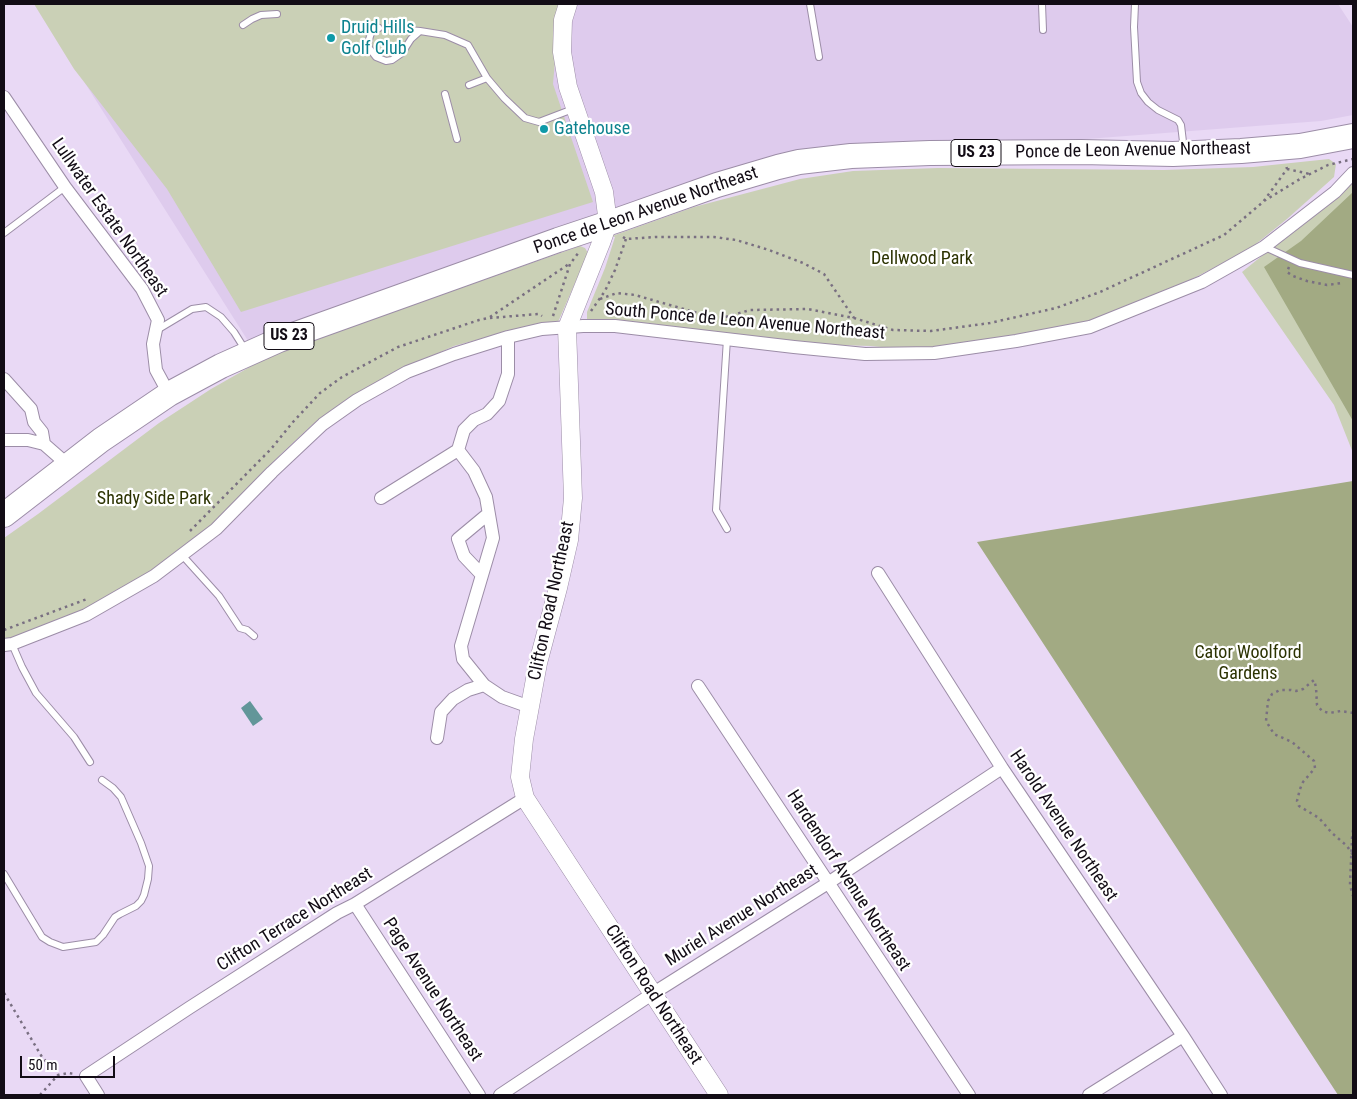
<!DOCTYPE html>
<html>
<head>
<meta charset="utf-8">
<style>
	body { margin:0 }
	#map { position:relative; width:1357px; height:1099px; overflow:hidden; background:#e9d9f5; font-family:"Roboto Condensed",sans-serif }
	canvas { display:block }
	.frame { position:absolute; inset:0; border:5px solid #120c15; pointer-events:none }
	.scale { position:absolute; left:20px; top:1056px; width:95px; height:22px; box-sizing:border-box; border:2px solid #120c15; border-top:0; padding-left:6px; font-size:15px; line-height:18px; white-space:nowrap; color:#120c15; -webkit-text-stroke:4px #fff; paint-order:stroke }
</style>
</head>
<body>
<div id="map">
<canvas width="1357" height="1099"></canvas>
<div class="frame"></div>
<div class="scale">50 m</div>
</div>
<script>
const ctx = document.querySelector('canvas').getContext('2d');
ctx.lineJoin = 'round';
function fill(path, color) { ctx.fillStyle = color; ctx.fill(path, 'evenodd'); }
const toPath = rows => new Path2D(rows.map(r => 'M' + r).join(''));
function strokePath(path, color, width, dash) { ctx.strokeStyle = color; ctx.lineWidth = width; ctx.lineCap = dash ? 'butt' : 'round'; ctx.setLineDash(dash || []); ctx.stroke(path); }
function write(font, color, halo, rows, align = 'center') {
  ctx.font = font + ' "Roboto Condensed",sans-serif'; ctx.lineWidth = 4.5; ctx.setLineDash([]); ctx.textBaseline = 'middle'; ctx.strokeStyle = halo; ctx.fillStyle = color; for (const [text, x, y, turn = 0] of rows) {
    ctx.save(); ctx.translate(x, y); ctx.rotate((+turn || 0) * Math.PI / 180); ctx.textAlign = isNaN(turn) ? turn : align; if (halo) ctx.strokeText(text, 0, 0); ctx.fillText(text, 0, 0); ctx.restore();
  }
}
fill(toPath([
	[35,4,1338,4,1353,27,1353,115,1321,121,879,155,789,165,250,344]
]), '#decbed');
fill(toPath([
	[34,4,560,4,553,84,593,202,241,312,167,189,74,69],
	[1329,159,1336,164,1334,177,1287,219,1251,248,1181,285,1114,316,1061,329,916,350,870,346,807,344,587,321,587,312,605,268,615,237,612,236,694,207,800,179,853,171,938,168,1164,170,1253,167],
	[1353,182,1353,453,1334,405,1242,272],
	[580,246,585,248,588,253,559,320,556,324,524,327,454,346,401,370,361,392,312,425,281,454,213,524,186,548,147,573,79,613,4,642,4,538,38,514,159,423,211,389,255,364,300,344]
]), '#cad0b6');
fill(toPath([
	[1353,192,1353,421,1264,267,1301,241],
	[1353,481,1353,1095,1338,1095,977,542]
]), '#a2aa83');
fill(toPath([
	[250,701,263,719,253,726,241,708]
]), '#629699');
const lane = toPath([
	[810,4,819,57],
	[1042,4,1043,30],
	[1135,4,1134,27,1137,82,1141,93,1148,102,1158,110,1178,120,1181,125,1184,150],
	[243,25,252,19,261,15,277,14],
	[379,28,371,33,368,43,369,48,376,57,386,61,392,60,402,53,411,39,420,31,409,30,401,26,392,25],
	[420,31,445,35,468,45,487,78,504,98,525,118,539,122,573,109],
	[469,85,487,78],
	[445,94,457,139],
	[4,233,65,187],
	[1265,247,1300,263,1353,275],
	[157,330,192,309,206,307,221,317,234,332,246,351],
	[727,339,716,510,727,529],
	[182,555,219,596,240,628,247,630,254,636],
	[12,644,22,667,36,693,74,737,90,762],
	[4,874,42,937,50,942,63,947,96,942,103,935,115,917,120,914,136,906,141,901,144,895,148,879,149,866,141,843,121,797,113,788,102,780]
]);
const street = toPath([
	[4,97,65,187,142,289,158,320,153,344,156,370,169,394],
	[508,337,508,374,499,401,487,414,474,420,464,430,458,450,474,471,486,497,493,538,461,646,463,659,484,685,502,697,530,707],
	[4,379,31,409,34,422,42,432,44,444],
	[4,440,28,440,44,444,68,465],
	[381,498,458,450],
	[878,573,1002,768,1183,1036,1221,1095],
	[482,575,464,556,458,539,488,514],
	[4,645,12,644,86,615,154,576,216,529,272,472,323,424,357,400,407,372,454,354,508,337,542,329,583,326,615,326,794,347,865,354,934,353,1016,341,1090,327,1202,282,1264,247,1335,192,1353,173],
	[698,686,969,1095],
	[437,738,441,712,453,699,468,690,484,685],
	[355,904,479,1095],
	[98,1095,86,1076,189,1008,337,913,355,904,525,798],
	[500,1095,652,994,828,883,1002,768],
	[1089,1095,1183,1036]
]);
const secondary = toPath([
	[568,4,563,20,562,52,568,87,604,192,608,223,601,243,567,328,573,498,569,540,558,588,538,663,524,739,520,777,525,798,719,1095]
]);
const highway = toPath([
	[4,515,101,440,169,394,221,366,279,340,558,240,621,219,717,185,778,167,799,162,851,156,930,153,1081,152,1173,154,1241,151,1300,146,1353,136]
]);
strokePath(lane, '#9c8da7', 8);
strokePath(street, '#9c8da7', 14);
strokePath(secondary, '#9c8da7', 19);
strokePath(highway, '#9c8da7', 26);
strokePath(toPath([
	[1287,169,1310,174],
	[1264,201,1300,179,1328,165,1353,159],
	[623,237,626,239,655,237,714,237,736,240,769,250,803,263,824,274,854,318],
	[1289,267,1287,272,1293,276,1307,281,1327,285,1342,283],
	[600,299,617,293,635,295,708,316,722,318,750,310,808,309,854,318,893,330,931,331,990,323,1056,308,1100,292,1224,235,1263,202,1287,169,1286,165],
	[591,311,605,291,615,270,626,239],
	[553,316,570,264,579,252],
	[490,317,569,264],
	[190,531,271,449,293,422,320,393,342,377,398,347,479,320,489,318,539,314,542,316],
	[4,630,87,599],
	[1353,713,1341,711,1329,713,1322,711,1317,705,1316,687,1314,680,1303,689,1296,691,1291,690,1280,690,1272,694,1268,701,1266,721,1274,734,1292,742,1314,761,1315,768,1303,782,1300,789,1297,801,1299,806,1319,818,1332,833,1347,846,1353,855],
	[1353,830,1352,838,1350,885,1353,896],
	[4,993,42,1057,58,1075],
	[40,1095,58,1075,68,1073,75,1074]
]), '#796f81', 2.5, [2.5, 4]);
strokePath(lane, '#fff', 6);
strokePath(street, '#fff', 12);
strokePath(secondary, '#fff', 18);
strokePath(highway, '#fff', 24);
for (const [x, y, r, color] of [
	[331,38,5,"#0f9aa8"],
	[544,129,5,"#0f9aa8"]
]) { const dot = new Path2D(); dot.arc(x, y, r, 0, 2 * Math.PI); ctx.fillStyle = color; ctx.fill(dot); strokePath(dot, '#fff', 2); }
for (const [x, y, w] of [
	[976,153,50],
	[289,336,50]
]) { const box = new Path2D(); box.roundRect(x - w / 2, y - 13.5, w, 27, 4); ctx.fillStyle = '#fff'; ctx.fill(box); strokePath(box, '#120c15', 1); }
write('bold 16px', '#120c15', null, [
	["US 23",976,153],
	["US 23",289,336]
]);
write('18px', '#0d838f', '#fff', [
	["Druid Hills",341,28],
	["Golf Club",341,49],
	["Gatehouse",554,129]
], 'left');
write('18px', '#120c15', '#fff', [
	["Ponce de Leon Avenue Northeast",1133,151,-1],
	["Ponce de Leon Avenue Northeast",646,211,-19],
	["Lullwater Estate Northeast",109,218,55],
	["South Ponce de Leon Avenue Northeast",745,322,5],
	["Clifton Road Northeast",552,601,-78],
	["Harold Avenue Northeast",1063,826,56],
	["Hardendorf Avenue Northeast",848,881,57],
	["Muriel Avenue Northeast",742,916,-32],
	["Clifton Terrace Northeast",295,920,-32],
	["Page Avenue Northeast",432,990,57],
	["Clifton Road Northeast",653,995,57]
]);
write('18px', '#2c3302', '#fff', [
	["Dellwood Park",922,259],
	["Shady Side Park",154,499],
	["Cator Woolford",1248,653],
	["Gardens",1248,674]
]);
</script>
</body>
</html>
